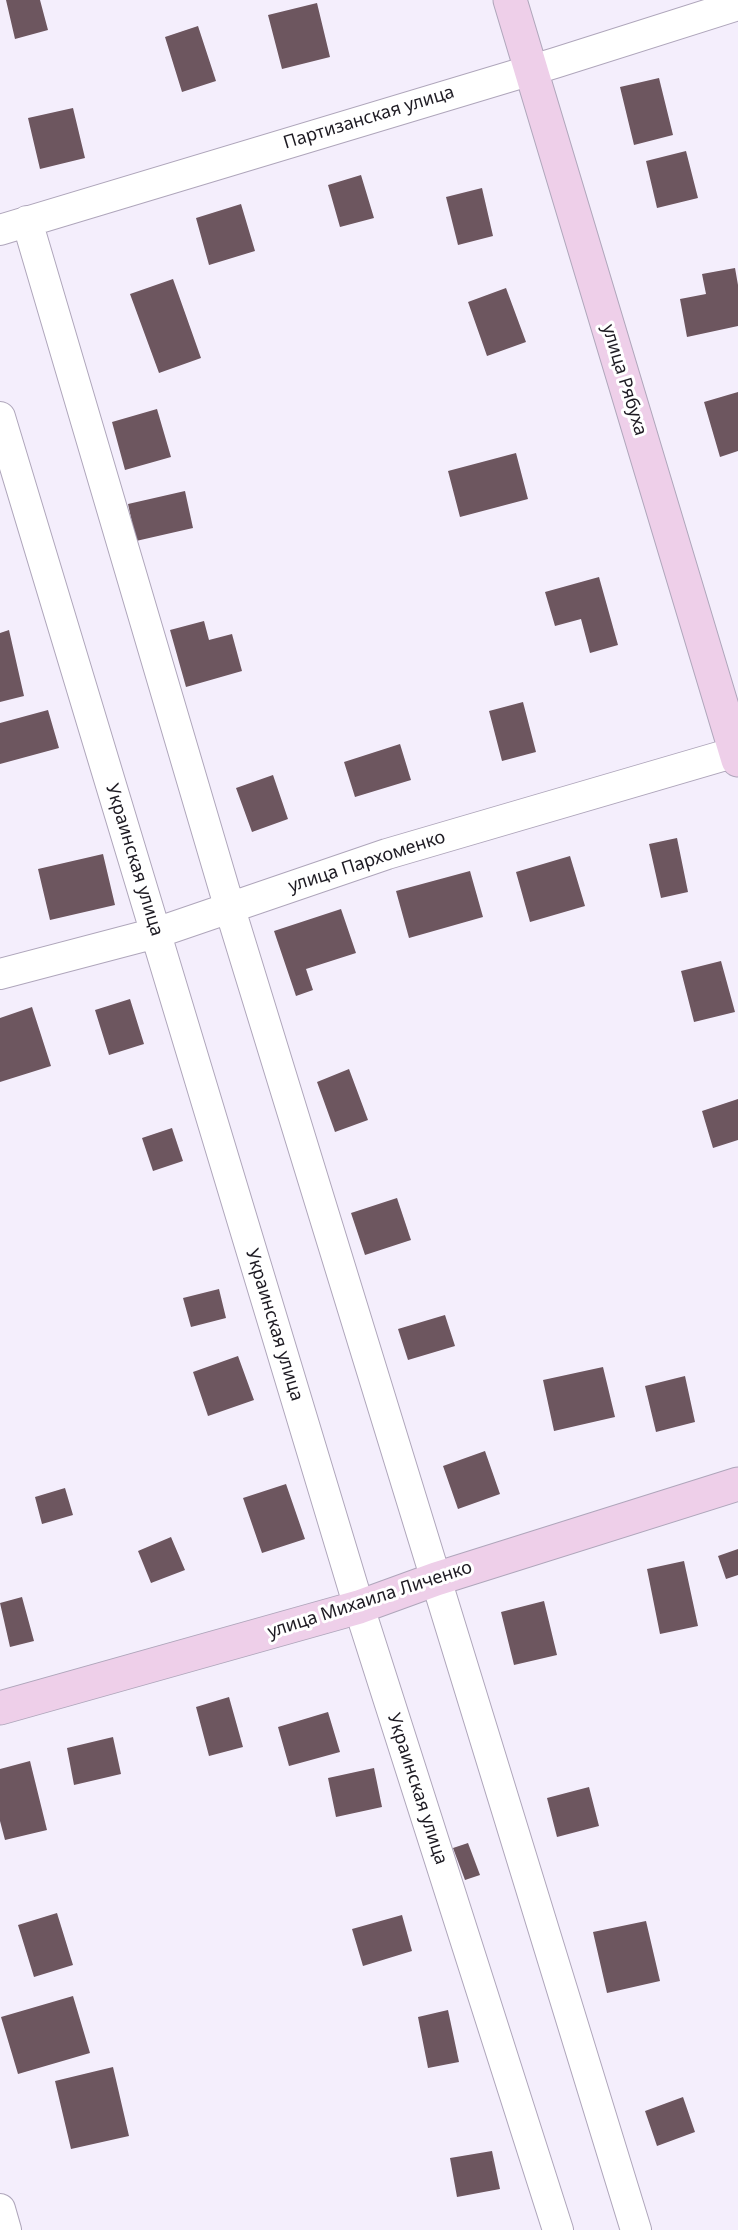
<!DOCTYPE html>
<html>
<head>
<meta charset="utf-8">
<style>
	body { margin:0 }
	canvas { display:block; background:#f4eefc }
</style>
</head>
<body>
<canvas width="738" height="2230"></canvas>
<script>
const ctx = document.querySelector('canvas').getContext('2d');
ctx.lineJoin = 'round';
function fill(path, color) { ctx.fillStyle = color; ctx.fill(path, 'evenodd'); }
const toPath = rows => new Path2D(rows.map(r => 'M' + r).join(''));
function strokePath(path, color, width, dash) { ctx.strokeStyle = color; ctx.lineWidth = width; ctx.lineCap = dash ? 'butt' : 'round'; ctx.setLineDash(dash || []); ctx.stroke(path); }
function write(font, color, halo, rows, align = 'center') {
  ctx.font = font + ' "Noto Sans",sans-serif'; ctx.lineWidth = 6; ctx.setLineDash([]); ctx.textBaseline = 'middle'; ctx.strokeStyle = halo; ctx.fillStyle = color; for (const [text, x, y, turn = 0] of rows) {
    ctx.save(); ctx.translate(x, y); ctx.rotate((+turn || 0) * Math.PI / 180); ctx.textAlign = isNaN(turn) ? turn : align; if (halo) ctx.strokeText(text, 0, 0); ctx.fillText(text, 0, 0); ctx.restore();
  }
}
fill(toPath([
	[6,0,40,0,48,30,15,39],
	[317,3,330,57,282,69,268,15],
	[198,26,216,81,182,92,165,37],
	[659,78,673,135,634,145,620,87],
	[73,108,85,158,40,169,28,118],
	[686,151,698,198,657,208,646,161],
	[361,175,374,218,340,227,328,185],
	[482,188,493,236,458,245,446,197],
	[241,204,255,251,209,265,196,218],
	[735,268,738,285,738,326,687,337,680,299,706,294,702,274],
	[173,279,201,358,159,373,130,294],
	[506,288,526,342,487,356,468,302],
	[738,392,738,451,720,457,704,402],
	[157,409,171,457,125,470,112,422],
	[516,453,528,499,460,517,448,471],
	[185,491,193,528,136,541,128,504],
	[599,577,618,645,590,653,581,619,555,626,545,592],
	[204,621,209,640,232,634,242,671,186,687,170,630],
	[9,630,24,696,0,702,0,633],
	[523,702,536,752,502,761,489,711],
	[48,710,59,748,0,764,0,723],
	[400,744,411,780,355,797,344,762],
	[273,775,288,819,252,832,236,788],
	[677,838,688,892,661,898,649,844],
	[103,854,115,905,50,920,38,869],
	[570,856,585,906,530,922,516,872],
	[470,871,483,917,409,938,396,891],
	[341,909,356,953,306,969,313,990,296,996,274,931],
	[721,961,735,1012,694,1022,681,971],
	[130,999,144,1044,109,1055,95,1010],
	[32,1007,51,1066,0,1082,0,1018],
	[349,1069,368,1120,335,1132,317,1082],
	[738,1099,738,1140,713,1148,702,1111],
	[172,1128,183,1161,153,1171,142,1138],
	[397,1198,411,1240,365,1255,351,1213],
	[219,1289,226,1318,191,1327,183,1298],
	[445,1315,455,1346,408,1360,398,1329],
	[238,1356,254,1400,208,1416,193,1372],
	[603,1367,615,1417,554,1431,543,1380],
	[685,1376,695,1422,656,1432,645,1386],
	[485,1451,500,1494,458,1509,443,1466],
	[286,1484,305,1539,262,1553,243,1498],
	[65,1488,73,1515,42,1524,35,1497],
	[171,1537,185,1570,151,1583,138,1551],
	[738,1549,738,1575,726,1579,718,1556],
	[684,1561,698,1626,660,1634,647,1569],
	[22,1597,34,1641,10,1647,0,1603],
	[544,1601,557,1655,514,1665,501,1612],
	[229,1697,243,1747,209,1756,196,1707],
	[328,1712,340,1752,289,1766,278,1727],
	[113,1737,121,1774,74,1785,67,1748],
	[30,1761,47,1830,5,1840,0,1821,0,1769],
	[374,1768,382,1807,336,1817,328,1778],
	[589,1787,599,1826,557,1837,547,1798],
	[468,1843,480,1875,465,1880,453,1848],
	[57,1913,73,1965,34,1977,18,1925],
	[402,1915,412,1951,363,1966,352,1929],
	[646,1921,660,1981,607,1993,593,1932],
	[73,1996,90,2053,18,2074,1,2017],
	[448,2010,459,2062,428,2068,418,2017],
	[113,2067,129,2136,71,2149,55,2081],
	[683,2097,695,2132,657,2146,645,2111],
	[492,2151,500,2189,457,2197,450,2158]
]), '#6d565f');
const street = toPath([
	[27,221,230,909,636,2230],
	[0,230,555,63,738,5],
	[0,417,359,1607,558,2230],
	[0,974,156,933,387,854,736,752],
	[0,2209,6,2230]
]);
const secondary = toPath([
	[510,0,738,760],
	[0,1708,359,1607,436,1579,738,1484]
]);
strokePath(street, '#afa6bb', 32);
strokePath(secondary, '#afa6bb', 35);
strokePath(street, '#fff', 30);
strokePath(secondary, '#eecfe9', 33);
write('18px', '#1d1a22', '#fff', [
	["Партизанская улица",369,118,-17],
	["улица Рябуха",624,380,73],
	["Украинская улица",134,860,73],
	["улица Пархоменко",367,862,-18],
	["Украинская улица",274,1325,73],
	["улица Михаила Личенко",370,1600,-18],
	["Украинская улица",417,1789,72]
]);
</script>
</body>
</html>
